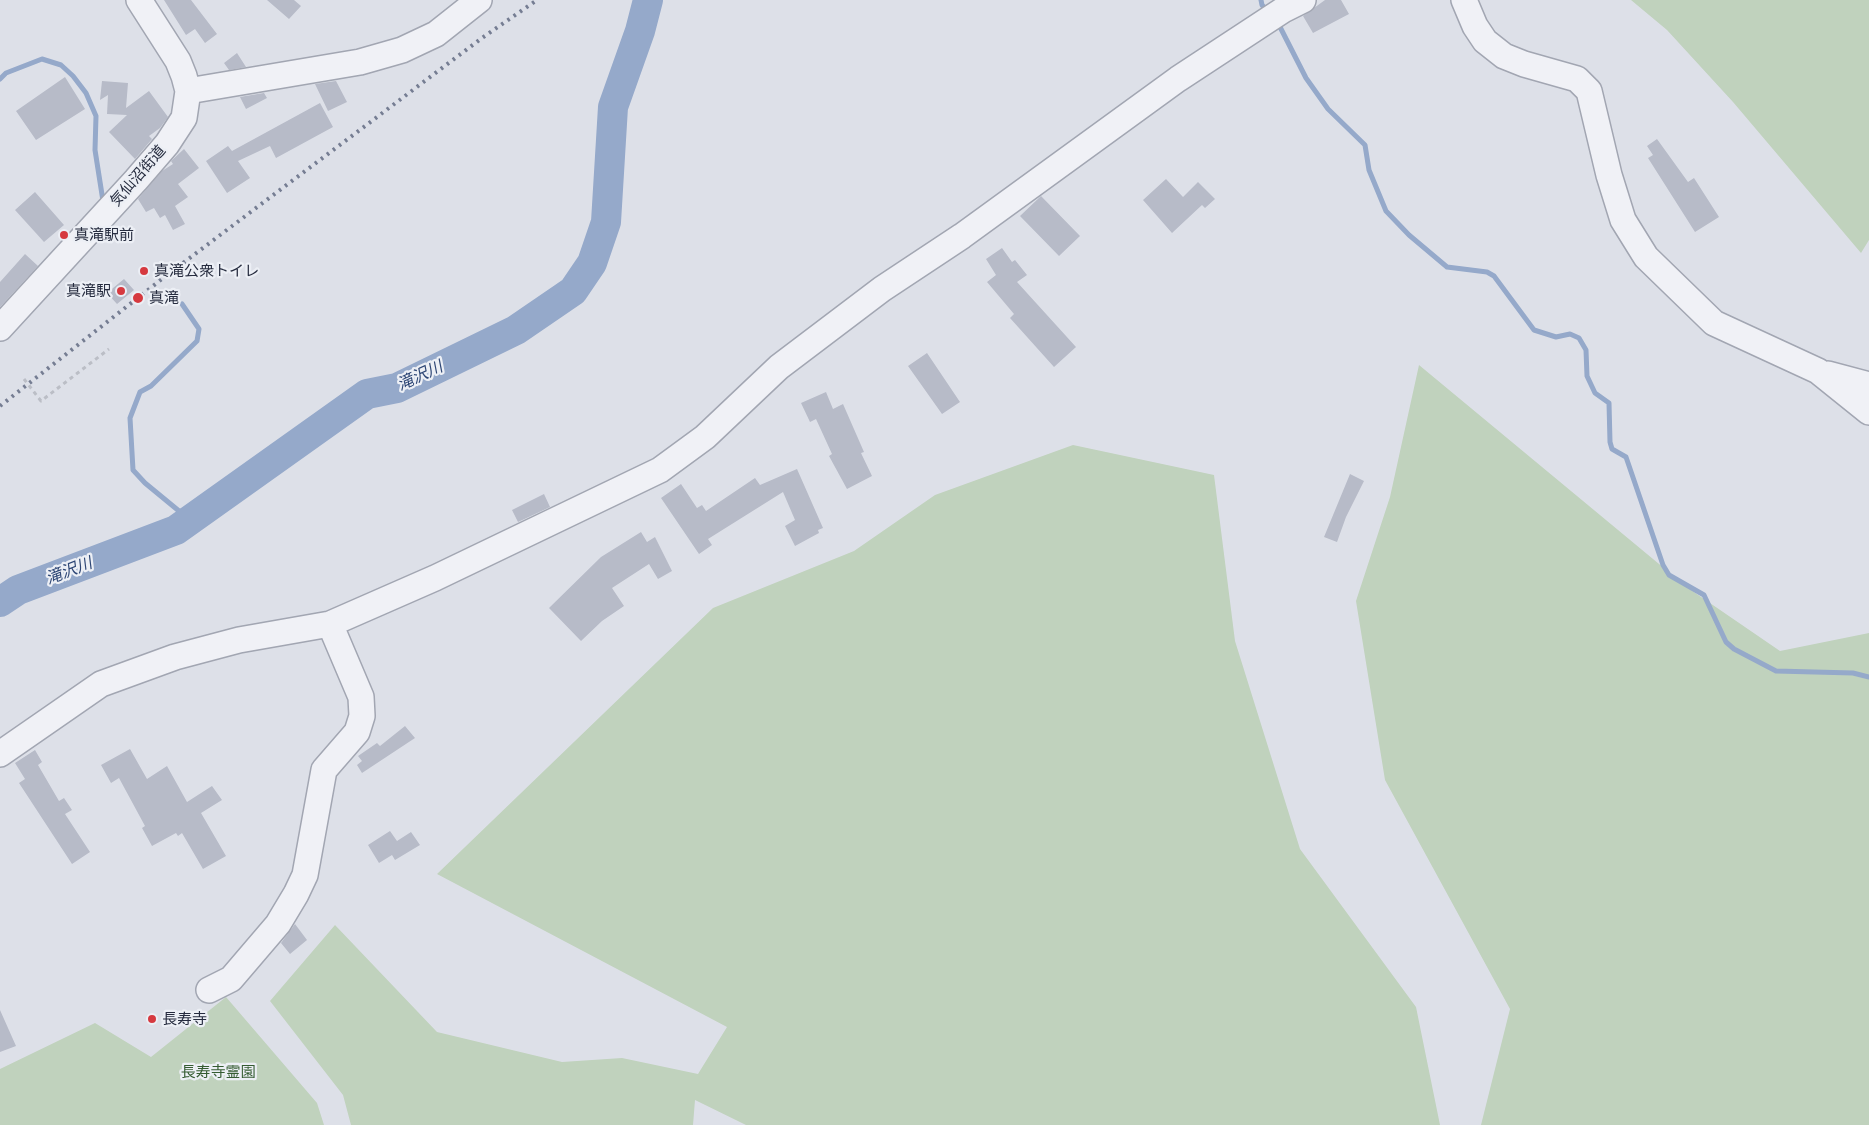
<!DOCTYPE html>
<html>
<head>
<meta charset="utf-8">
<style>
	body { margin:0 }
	canvas { display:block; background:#dde0e8 }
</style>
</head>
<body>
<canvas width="1869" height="1125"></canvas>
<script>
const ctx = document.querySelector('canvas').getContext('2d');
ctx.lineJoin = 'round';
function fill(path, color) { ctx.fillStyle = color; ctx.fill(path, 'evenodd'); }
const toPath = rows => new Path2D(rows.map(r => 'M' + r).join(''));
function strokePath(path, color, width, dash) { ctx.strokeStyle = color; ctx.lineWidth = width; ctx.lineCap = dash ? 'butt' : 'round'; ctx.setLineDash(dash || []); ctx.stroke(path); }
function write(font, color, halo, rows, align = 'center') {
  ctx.font = font + ' "Public Sans","Noto Sans JP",sans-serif'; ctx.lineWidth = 4.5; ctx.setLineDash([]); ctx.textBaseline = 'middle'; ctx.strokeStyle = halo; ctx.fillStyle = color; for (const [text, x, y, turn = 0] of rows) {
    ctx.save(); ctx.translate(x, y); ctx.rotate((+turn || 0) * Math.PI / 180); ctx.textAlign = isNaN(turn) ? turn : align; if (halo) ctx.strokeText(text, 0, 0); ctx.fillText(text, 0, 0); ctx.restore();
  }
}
fill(toPath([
	[1631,0,1869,0,1869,240,1861,253,1733,102,1667,30],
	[1419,365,1688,588,1780,651,1869,633,1869,1125,1481,1125,1510,1009,1385,780,1356,601,1390,497],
	[1073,445,1214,475,1235,641,1300,849,1416,1007,1440,1125,746,1125,695,1100,693,1125,351,1125,343,1095,270,1001,335,925,437,1032,562,1062,622,1058,698,1074,727,1027,437,874,713,608,854,551,935,495],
	[226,997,317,1103,324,1125,0,1125,0,1069,95,1023,151,1057]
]), '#c0d2bd');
strokePath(toPath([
	[1261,0,1262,5,1269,13],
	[1278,23,1306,78,1328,109,1365,145,1369,170,1386,211,1409,235,1447,267,1487,272,1494,276,1534,330,1556,337,1570,334,1579,338,1586,350,1587,376,1595,393,1609,403,1610,442,1612,449,1626,457,1663,565,1669,575,1704,595,1726,642,1734,649,1776,671,1853,673,1869,677],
	[0,79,6,73,42,59,61,65,73,76,86,93,96,116,95,150,103,201],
	[182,304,199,329,197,341,151,386,140,392,130,418,133,470,145,483,179,511,202,512]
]), '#95a9ca', 5);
strokePath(toPath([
	[0,602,18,590,176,530,367,394,397,388,516,330,573,291,592,263,606,222,613,107,640,31,648,0]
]), '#95a9ca', 30);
fill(toPath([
	[164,0,191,0,217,34,205,43,195,29,186,35],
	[267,0,294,0,301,6,289,19],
	[1325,0,1341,0,1349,14,1313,33,1303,16],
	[237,53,246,67,229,70,224,63],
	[65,77,85,109,36,140,16,111],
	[102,81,128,83,126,108,149,91,168,117,160,128,149,136,152,139,135,159,109,132,127,115,107,114,108,95,100,100],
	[336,81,347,102,328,111,315,84],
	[264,93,267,98,246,109,240,97],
	[320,103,333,127,276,158,270,146,238,161,250,178,227,193,206,161,228,146,232,151],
	[1657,139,1688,182,1694,178,1719,217,1695,232,1648,158,1653,155,1647,146],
	[184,149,199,168,178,184,188,197,175,206,185,224,173,230,165,215,160,218,154,208,146,212,138,199,162,171,173,164,171,161],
	[1166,179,1183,197,1198,182,1215,199,1205,208,1202,205,1172,233,1143,200],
	[35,192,64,225,44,242,15,210],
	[1041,196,1080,236,1059,256,1020,216],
	[1002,248,1012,262,1015,260,1027,275,1017,282,1076,347,1054,367,1010,318,1014,314,987,282,996,275,986,259],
	[25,254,38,266,0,307,0,282],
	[124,279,134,290,117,304,107,293],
	[927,353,960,402,942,414,908,366],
	[826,392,833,409,843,404,864,452,861,453,872,476,847,489,829,456,832,454,816,419,810,422,801,403],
	[797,469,823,528,818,530,819,533,795,546,785,526,795,520,783,492,708,539,712,545,699,554,661,498,681,484,697,508,702,505,706,511,755,478,760,485],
	[1350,474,1364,481,1346,517,1337,542,1324,537],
	[544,494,550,507,518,522,512,510],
	[641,532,647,542,655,537,672,571,658,579,649,564,612,588,624,606,602,621,581,641,549,608,601,557],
	[405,726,415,738,362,773,357,765,362,761,358,756,377,743,380,746],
	[130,749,147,779,167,766,187,802,212,786,222,800,201,813,226,856,203,869,182,833,178,836,176,833,152,846,142,828,145,826,119,778,111,783,101,765],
	[35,750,42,762,38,765,59,801,64,798,72,810,65,814,90,852,72,864,19,783,25,779,15,763],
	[390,831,397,841,411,832,420,845,395,860,392,855,379,863,368,845],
	[295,924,307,940,290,954,281,943],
	[0,1010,16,1046,0,1052]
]), '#b7bbc8');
const minor = toPath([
	[1464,0,1475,26,1485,41,1504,56,1524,64,1577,79,1589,91,1609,175,1623,220,1646,257,1714,323,1818,371,1869,412],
	[188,91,360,62,402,50,436,34,479,0],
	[0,328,136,180,167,144,184,118,188,91,184,76,178,61,139,0],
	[1828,374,1869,385],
	[0,754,101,684,175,657,239,640,330,624,435,578,660,470,705,437,779,367,882,289,962,236,1178,79,1283,10,1303,0],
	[209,990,231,979,278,924,296,894,305,875,324,770,357,732,362,716,361,697,330,624]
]);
strokePath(minor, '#a2a6b2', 28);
strokePath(toPath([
	[24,379,41,401,109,349]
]), '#bbbec6', 3, [4, 4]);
strokePath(minor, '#f0f1f6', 25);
strokePath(toPath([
	[0,406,167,275,482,38,537,0]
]), '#757d92', 4, [2.5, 5]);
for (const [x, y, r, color] of [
	[64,235,5,"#d6393f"],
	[144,271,5,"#d6393f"],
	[121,291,5,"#d6393f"],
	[138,298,6,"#d6393f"],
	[152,1019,5,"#d6393f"]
]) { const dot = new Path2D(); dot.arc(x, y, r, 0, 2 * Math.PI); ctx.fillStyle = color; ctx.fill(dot); strokePath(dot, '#eceff5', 2); }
write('15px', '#262c3f', '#eceff5', [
	["気仙沼街道",138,176,-49]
]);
write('15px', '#262c3f', '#eceff5', [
	["真滝駅前",74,235],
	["真滝公衆トイレ",154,271],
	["真滝駅",111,291,"right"],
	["真滝",149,298],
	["長寿寺",162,1019]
], 'left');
write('15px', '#355c32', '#eceff5', [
	["長寿寺霊園",218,1072]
]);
write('italic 16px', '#2d4675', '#eceff5', [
	["滝沢川",420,376,-25],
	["滝沢川",69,571,-21]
]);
</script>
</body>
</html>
